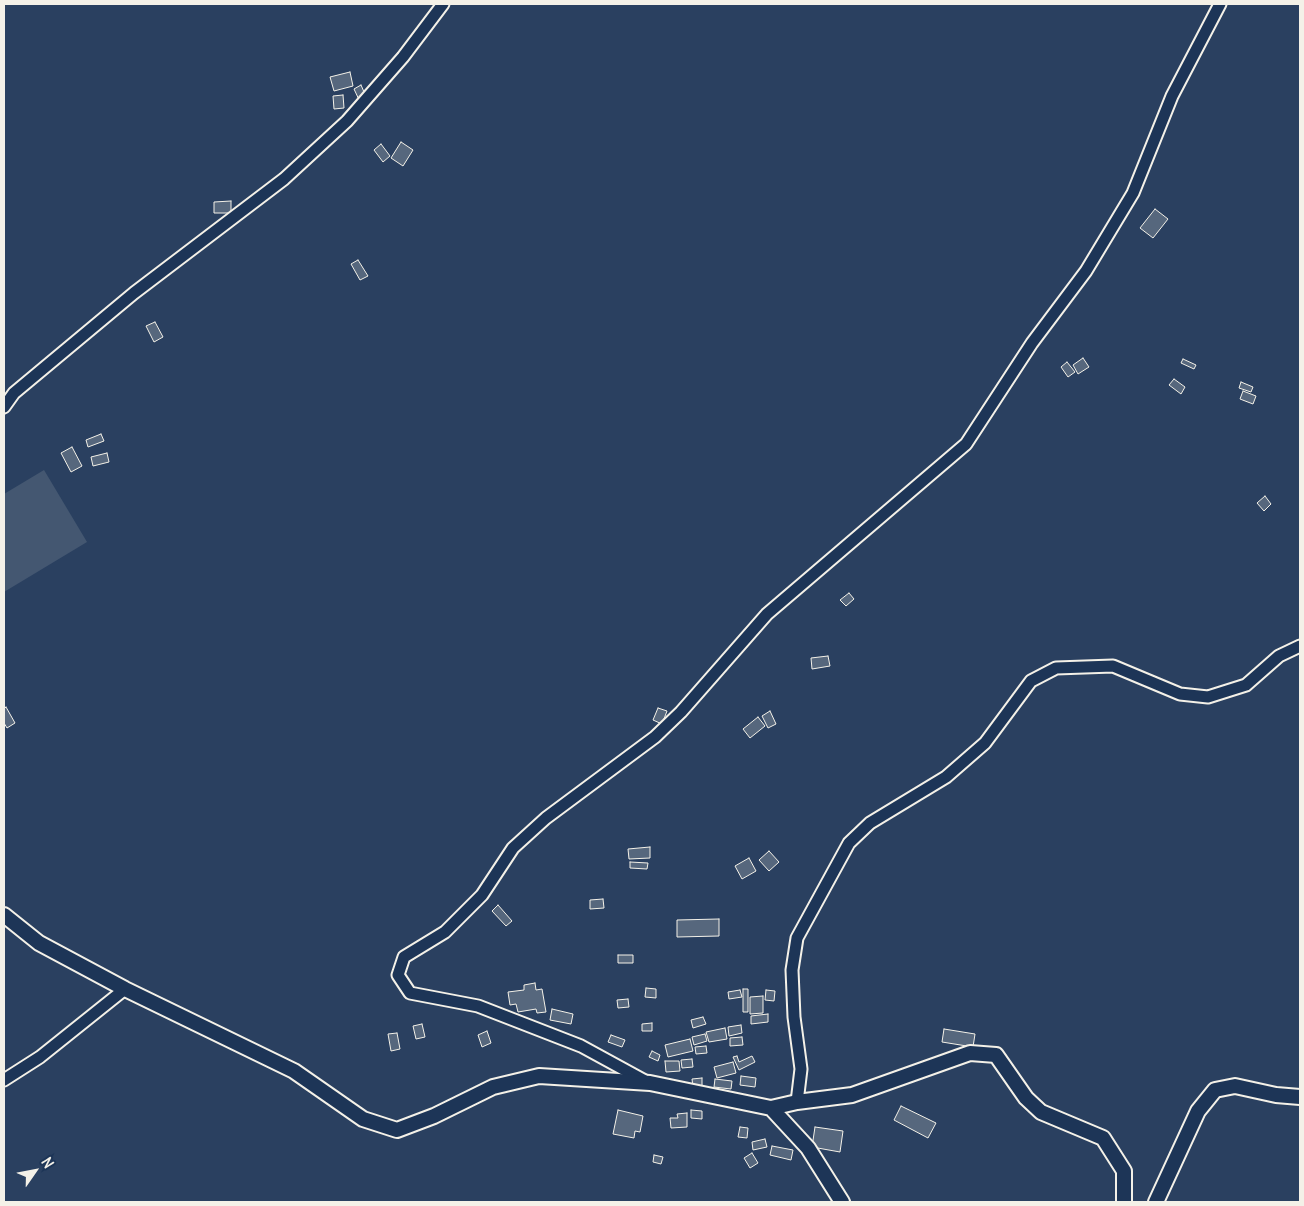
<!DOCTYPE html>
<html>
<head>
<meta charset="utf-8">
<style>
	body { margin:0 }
	#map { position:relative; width:1304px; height:1206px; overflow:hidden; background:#2a4060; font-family:Delius,sans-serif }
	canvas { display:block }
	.frame { position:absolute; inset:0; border:5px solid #f4f1e8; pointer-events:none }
	.north { position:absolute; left:10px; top:1146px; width:50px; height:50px; -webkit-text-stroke:4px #1d3557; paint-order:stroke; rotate:57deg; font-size:14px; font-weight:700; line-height:20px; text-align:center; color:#f4f1e8 }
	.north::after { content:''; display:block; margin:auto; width:18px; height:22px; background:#f4f1e8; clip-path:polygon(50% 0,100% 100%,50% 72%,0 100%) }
</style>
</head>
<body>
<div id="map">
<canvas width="1304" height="1206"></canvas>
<div class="frame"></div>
<div class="north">N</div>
</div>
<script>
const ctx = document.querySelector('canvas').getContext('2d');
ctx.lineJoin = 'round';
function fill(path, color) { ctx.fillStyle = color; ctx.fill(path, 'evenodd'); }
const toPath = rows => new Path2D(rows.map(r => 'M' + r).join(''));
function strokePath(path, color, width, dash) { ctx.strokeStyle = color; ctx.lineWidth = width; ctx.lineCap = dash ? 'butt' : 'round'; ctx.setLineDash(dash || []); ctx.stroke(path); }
fill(toPath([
	[44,470,87,542,4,592,4,494]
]), '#445771');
const building = toPath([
	[350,72,353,86,334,91,330,77,350,72],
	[361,85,368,101,361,104,354,89,361,85],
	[343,95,344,108,334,109,333,96,343,95],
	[401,142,413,150,403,166,391,158,401,142],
	[381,144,390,156,383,162,374,150,381,144],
	[231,201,231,213,214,213,214,202,231,201],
	[1155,209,1168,219,1153,238,1140,228,1155,209],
	[358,260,368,276,360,280,351,264,358,260],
	[155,322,163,337,154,342,146,326,155,322],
	[1083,358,1089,367,1078,374,1073,365,1083,358],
	[1183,359,1196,365,1194,369,1181,363,1183,359],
	[1067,362,1075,372,1068,377,1061,367,1067,362],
	[1174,379,1185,387,1181,394,1169,385,1174,379],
	[1241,382,1253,387,1251,392,1239,388,1241,382],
	[1243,391,1256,396,1253,404,1240,399,1243,391],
	[101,434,104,441,88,447,86,440,101,434],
	[72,447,82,466,71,472,61,453,72,447],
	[107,453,109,462,93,466,91,457,107,453],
	[1265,496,1271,504,1264,511,1257,503,1265,496],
	[849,593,854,599,846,606,840,600,849,593],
	[828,656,830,666,812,669,811,658,828,656],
	[6,707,15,723,7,728,4,723,4,709,6,707],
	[658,708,667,711,662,724,653,720,658,708],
	[770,711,776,724,768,728,762,716,770,711],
	[758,717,765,726,750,738,743,729,758,717],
	[650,847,650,858,629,859,628,849,650,847],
	[769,851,779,862,769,871,759,860,769,851],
	[749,858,756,871,742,879,735,866,749,858],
	[630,862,648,863,647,869,630,868,630,862],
	[603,899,604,908,590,909,590,900,603,899],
	[498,905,512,921,506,926,492,911,498,905],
	[719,919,719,936,677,937,677,920,719,919],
	[618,955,633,955,633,963,618,963,618,955],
	[535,983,536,990,542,989,546,1012,537,1013,536,1009,518,1012,516,1004,510,1005,508,992,524,990,524,985,535,983],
	[646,988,656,989,656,998,645,997,646,988],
	[743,989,748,989,748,1012,743,1012,743,989],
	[740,990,742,997,729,999,728,992,740,990],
	[766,990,775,991,774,1001,765,1000,766,990],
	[763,996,763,1013,750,1014,750,997,763,996],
	[628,999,629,1007,618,1008,617,1000,628,999],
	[552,1009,573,1014,571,1024,550,1020,552,1009],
	[768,1014,768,1022,751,1024,751,1016,768,1014],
	[703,1017,706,1024,693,1028,691,1020,703,1017],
	[652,1023,652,1031,642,1031,642,1024,652,1023],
	[422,1024,425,1037,416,1039,413,1026,422,1024],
	[741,1025,742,1033,729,1036,728,1027,741,1025],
	[725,1028,727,1039,709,1042,706,1032,725,1028],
	[944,1029,975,1034,973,1047,942,1042,944,1029],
	[487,1031,491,1043,482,1047,478,1035,487,1031],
	[397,1033,400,1049,391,1051,388,1034,397,1033],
	[705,1034,707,1041,694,1045,692,1037,705,1034],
	[611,1035,625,1040,622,1047,608,1042,611,1035],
	[742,1037,743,1045,730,1046,730,1038,742,1037],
	[690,1039,693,1051,668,1057,665,1045,690,1039],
	[706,1046,707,1053,696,1054,695,1047,706,1046],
	[652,1051,660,1055,658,1061,649,1057,652,1051],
	[737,1056,739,1062,752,1056,755,1062,739,1070,733,1057,737,1056],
	[692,1059,693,1067,682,1068,681,1060,692,1059],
	[665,1061,679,1061,680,1071,666,1072,665,1061],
	[733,1062,736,1073,717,1078,714,1067,733,1062],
	[741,1076,756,1078,755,1087,740,1085,741,1076],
	[702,1078,702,1087,693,1087,692,1079,702,1078],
	[715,1079,732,1081,731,1089,714,1087,715,1079],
	[901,1106,936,1123,928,1138,894,1120,901,1106],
	[618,1110,643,1116,640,1132,635,1131,634,1138,613,1134,618,1110],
	[691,1110,702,1111,702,1119,691,1118,691,1110],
	[687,1113,687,1127,671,1128,670,1118,678,1118,677,1114,687,1113],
	[740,1127,748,1128,747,1138,738,1137,740,1127],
	[815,1127,843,1131,840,1152,812,1147,815,1127],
	[765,1139,767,1147,753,1150,752,1142,765,1139],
	[772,1146,793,1150,791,1160,770,1155,772,1146],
	[752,1153,758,1163,750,1168,744,1158,752,1153],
	[654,1155,663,1157,661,1164,653,1162,654,1155]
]);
fill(building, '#56677d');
strokePath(building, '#f4f1e8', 1);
const minor = toPath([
	[4,407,14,393,134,293,284,179,347,121,403,57,443,4],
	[4,1080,40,1057,125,989],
	[647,1082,581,1046,478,1006,410,993,398,975,404,957,445,932,482,895,513,848,546,818,655,737,681,712,767,614,966,444,1032,343,1086,271,1133,193,1172,96,1220,4],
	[797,1102,801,1069,794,1017,792,970,797,938,849,843,870,823,946,777,985,743,1031,681,1056,668,1113,666,1180,694,1208,697,1246,685,1279,656,1300,646]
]);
const tertiary = toPath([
	[4,915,39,943,125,989,294,1071,363,1119,397,1130,434,1116,493,1087,539,1076,650,1083,771,1108,808,1148,842,1202],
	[771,1108,797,1102,852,1095,970,1053,996,1055,1026,1098,1041,1112,1103,1138,1124,1171,1124,1202],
	[1156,1202,1198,1111,1215,1090,1235,1086,1276,1095,1300,1097]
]);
strokePath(minor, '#f4f1e8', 15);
strokePath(tertiary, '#f4f1e8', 18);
strokePath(minor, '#1d3557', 11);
strokePath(tertiary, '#1d3557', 14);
</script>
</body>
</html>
